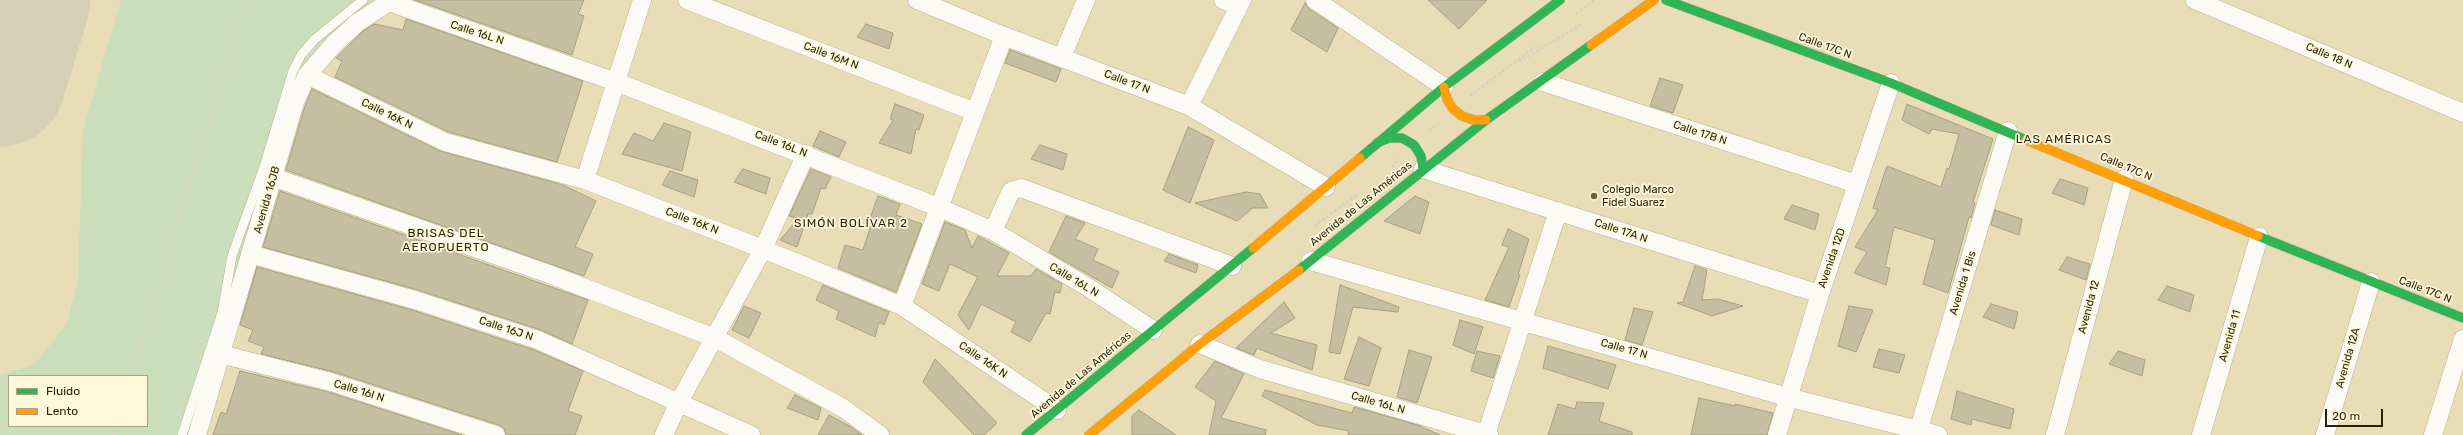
<!DOCTYPE html>
<html>
<head>
<meta charset="utf-8">
<style>
	body { margin:0 }
	#map { position:relative; width:2463px; height:435px; overflow:hidden; background:#e8ddb6; font-family:Rubik,sans-serif }
	canvas { display:block }
	.legend { position:absolute; left:8px; top:375px; width:140px; height:52px; box-sizing:border-box; background:#fff8db; border:1px solid #a8a184; margin:0; padding:5px 7px; list-style:none; font-size:12px; color:#261f02 }
	.legend li { display:flex; align-items:center; gap:8px; height:20px }
	.legend b { width:20px; border:1px solid #a8a184 }
	.scale { position:absolute; left:2325px; top:409px; width:58px; height:18px; box-sizing:border-box; border:2px solid #261f02; border-top:0; padding-left:5px; font-size:12px; line-height:14px; white-space:nowrap; color:#261f02; -webkit-text-stroke:3px #fff8db; paint-order:stroke }
</style>
</head>
<body>
<div id="map">
<canvas width="2463" height="435"></canvas>
<ul class="legend">
<li><b style="height:5px;background:#30b455"></b>Fluido</li>
<li><b style="height:5px;background:#ff9f0a"></b>Lento</li>
</ul>
<div class="scale">20 m</div>
</div>
<script>
const ctx = document.querySelector('canvas').getContext('2d');
ctx.lineJoin = 'round';
function fill(path, color) { ctx.fillStyle = color; ctx.fill(path, 'evenodd'); }
const toPath = rows => new Path2D(rows.map(r => 'M' + r).join(''));
function strokePath(path, color, width, dash) { ctx.strokeStyle = color; ctx.lineWidth = width; ctx.lineCap = dash ? 'butt' : 'round'; ctx.setLineDash(dash || []); ctx.stroke(path); }
function write(font, color, halo, rows, align = 'center') {
  ctx.font = font + ' Rubik,sans-serif'; ctx.lineWidth = 3.5; ctx.setLineDash([]); ctx.textBaseline = 'middle'; ctx.strokeStyle = halo; ctx.fillStyle = color; for (const [text, x, y, turn = 0] of rows) {
    ctx.save(); ctx.translate(x, y); ctx.rotate((+turn || 0) * Math.PI / 180); ctx.textAlign = isNaN(turn) ? turn : align; if (halo) ctx.strokeText(text, 0, 0); ctx.fillText(text, 0, 0); ctx.restore();
  }
}
fill(toPath([
	[121,0,388,0,303,75,193,435,0,435,0,375,35,364,67,323,78,280,83,130],
	[9,376,147,376,147,426,9,426]
]), '#cbdebc');
strokePath(toPath([
	[0,81,25,0]
]), '#d6cfb6', 131);
const building = toPath([
	[415,0,584,0,578,14,584,16,572,55,415,0],
	[1428,0,1487,0,1459,29,1428,0],
	[1305,3,1309,9,1338,28,1327,52,1291,30,1305,3],
	[406,19,583,81,557,162,449,132,335,77,342,61,336,58,363,31,374,24,403,30,406,19],
	[866,24,893,33,889,49,857,37,866,24],
	[1010,50,1061,69,1056,82,1005,63,1010,50],
	[1660,78,1683,85,1673,113,1650,106,1660,78],
	[312,89,440,151,563,185,596,201,575,247,593,254,584,276,286,170,305,106,312,89],
	[895,104,924,115,919,130,916,129,911,154,879,143,893,120,890,119,895,104],
	[1907,104,1993,139,1973,202,1975,203,1971,218,1969,217,1948,293,1923,284,1935,240,1894,227,1885,267,1890,268,1886,285,1854,273,1867,252,1855,247,1878,210,1873,208,1887,166,1941,187,1947,168,1949,169,1959,134,1932,129,1929,134,1902,120,1907,104],
	[664,123,691,132,682,171,622,154,634,133,653,141,664,123],
	[1188,127,1214,140,1190,203,1163,190,1188,127],
	[820,131,846,142,839,157,813,146,820,131],
	[1040,145,1067,154,1063,170,1031,159,1040,145],
	[743,169,770,178,766,194,734,182,743,169],
	[811,169,831,177,825,189,821,188,812,214,808,214,797,247,780,240,798,219,789,216,811,169],
	[670,171,698,180,694,197,662,185,670,171],
	[2060,179,2088,188,2084,205,2052,193,2060,179],
	[280,191,588,300,572,344,541,330,418,290,263,247,280,191],
	[1246,192,1260,194,1268,208,1253,208,1237,221,1195,203,1246,192],
	[878,196,900,204,896,215,922,224,896,292,838,268,845,245,863,250,872,222,869,221,878,196],
	[1415,196,1429,202,1420,234,1384,221,1415,196],
	[1792,205,1819,214,1815,230,1784,219,1792,205],
	[1995,210,2022,219,2019,235,1991,225,1995,210],
	[1066,216,1085,223,1075,239,1098,249,1093,260,1119,272,1112,288,1049,252,1066,216],
	[945,222,965,230,972,248,978,236,1009,253,997,276,1031,276,1036,269,1062,284,1060,293,1055,292,1050,314,1046,313,1030,342,1011,332,1016,322,981,304,969,330,958,315,978,277,950,264,939,291,922,284,945,222],
	[1508,229,1529,239,1518,275,1520,275,1509,307,1485,300,1509,247,1502,245,1508,229],
	[1169,254,1198,265,1196,273,1164,261,1169,254],
	[2067,257,2090,264,2086,280,2059,270,2067,257],
	[1695,266,1707,270,1702,300,1718,299,1743,306,1712,316,1677,303,1683,302,1695,266],
	[257,267,412,310,534,350,583,371,568,411,582,416,575,435,506,435,504,428,499,425,334,372,261,354,264,347,248,341,253,330,240,325,257,267],
	[823,285,889,312,884,325,879,322,875,337,836,319,839,311,816,300,823,285],
	[1340,285,1399,307,1398,312,1353,307,1340,354,1329,352,1340,285],
	[2167,286,2194,295,2190,312,2158,300,2167,286],
	[1284,302,1295,318,1271,333,1317,345,1312,370,1257,348,1254,355,1236,348,1284,302],
	[1991,304,2018,312,2014,329,1983,317,1991,304],
	[744,306,761,313,749,338,732,330,744,306],
	[1849,306,1873,310,1856,352,1838,346,1849,306],
	[1634,308,1653,312,1642,345,1625,340,1634,308],
	[1460,320,1483,327,1474,354,1453,345,1460,320],
	[1359,337,1381,348,1369,386,1344,379,1359,337],
	[1548,346,1616,365,1608,389,1543,368,1548,346],
	[1879,349,1905,355,1899,373,1873,367,1879,349],
	[1409,350,1432,357,1417,403,1397,397,1409,350],
	[1477,351,1500,356,1493,378,1471,371,1477,351],
	[2118,351,2145,360,2142,376,2109,364,2118,351],
	[935,359,997,423,984,435,974,435,923,382,935,359],
	[1215,361,1244,374,1221,418,1266,430,1265,435,1209,435,1216,401,1195,387,1215,361],
	[240,371,328,392,462,435,213,435,221,412,226,414,240,371],
	[1265,390,1352,413,1354,407,1418,425,1440,435,1348,435,1349,431,1317,425,1262,396,1265,390],
	[1957,391,2014,409,2010,429,1972,419,1971,425,1951,419,1957,391],
	[795,395,821,408,818,420,787,408,795,395],
	[1699,398,1735,406,1735,404,1773,413,1767,435,1691,435,1699,398],
	[1577,402,1604,403,1599,421,1632,432,1632,435,1548,435,1558,404,1575,409,1577,402],
	[1139,410,1176,435,1132,435,1132,416,1139,410],
	[829,415,851,427,862,435,818,435,829,415]
]);
fill(building, '#c6bea0');
strokePath(building, '#a79f80', 1);
const lane = toPath([
	[182,435,222,313,232,256,264,167,293,71,301,55,315,39,363,0]
]);
const street = toPath([
	[687,0,975,112],
	[917,0,1004,36,1189,106,1326,187],
	[1223,0,1238,6],
	[1315,0,1444,87],
	[2195,0,2463,113],
	[389,2,616,82,938,207,993,231,1086,286,1153,330],
	[1062,57,1086,0],
	[307,75,445,142,585,180,763,249,902,306,1057,410],
	[1543,82,1857,184],
	[1189,106,1242,0],
	[1423,169,1820,294],
	[273,177,549,274,715,338,843,408,880,435],
	[585,180,642,0],
	[993,231,1011,191,1021,188,1232,266],
	[250,254,415,300,538,340,751,435],
	[1311,261,1787,397,1938,435],
	[902,306,1004,36],
	[1200,344,1260,369,1489,435],
	[220,354,331,382,496,435],
	[197,435,295,102,307,75,334,44,357,23,392,0],
	[664,435,679,402,763,249,806,154],
	[1486,435,1558,211],
	[1777,435,1820,294,1891,83],
	[1917,435,2008,131],
	[2055,435,2124,179],
	[2201,435,2259,237],
	[2325,435,2371,282],
	[2433,435,2463,339]
]);
const fast = toPath([
	[1666,0,1891,83,2026,140],
	[1377,143,1389,138,1402,138,1414,145,1421,156,1423,169],
	[1360,158,1444,87,1560,0],
	[2258,236,2463,318],
	[1299,270,1486,120,1591,45],
	[1026,435,1253,248]
]);
const slow = toPath([
	[1591,45,1654,0],
	[1444,87,1447,99,1453,109,1462,116,1474,120,1486,120],
	[2026,140,2258,236],
	[1253,248,1360,158],
	[1089,435,1200,344,1299,270]
]);
strokePath(lane, '#bab292', 10);
strokePath(street, '#bab292', 19);
strokePath(fast, '#bab292', 10);
strokePath(slow, '#bab292', 10);
strokePath(toPath([
	[1576,14,1594,0],
	[1519,62,1583,23],
	[1470,96,1535,47],
	[1429,131,1439,122],
	[1392,167,1400,159],
	[1314,226,1357,195],
	[130,376,246,0],
	[112,435,115,426]
]), '#d6d3c6', 2.5, [3, 2]);
strokePath(lane, '#fcfaf4', 9);
strokePath(street, '#fcfaf4', 18);
strokePath(fast, '#30b455', 9);
strokePath(slow, '#ff9f0a', 9);
for (const [x, y, r, color] of [
	[1594,196,4,"#6a6241"]
]) { const dot = new Path2D(); dot.arc(x, y, r, 0, 2 * Math.PI); ctx.fillStyle = color; ctx.fill(dot); strokePath(dot, '#fff8db', 1.5); }
write('11px', '#261f02', '#fff8db', [
	["Calle 16L N",477,33,18],
	["Calle 17C N",1825,46,20],
	["Calle 16M N",831,56,21],
	["Calle 18 N",2329,56,23],
	["Calle 17 N",1127,82,21],
	["Calle 16K N",387,114,26],
	["Calle 17B N",1700,133,18],
	["Calle 16L N",781,144,21],
	["Calle 17C N",2126,167,23],
	["Avenida 16JB",267,200,-74],
	["Avenida de Las Américas",1361,204,-39],
	["Calle 16K N",692,221,21],
	["Calle 17A N",1621,231,18],
	["Avenida 12D",1832,258,-71],
	["Calle 16L N",1074,280,31],
	["Avenida 1 Bis",1963,283,-73],
	["Calle 17C N",2425,290,21],
	["Avenida 12",2089,307,-75],
	["Calle 16J N",506,329,18],
	["Avenida 11",2230,336,-74],
	["Calle 17 N",1624,349,16],
	["Avenida 12A",2348,358,-74],
	["Calle 16K N",983,360,34],
	["Avenida de Las Américas",1081,375,-40],
	["Calle 16I N",359,391,17],
	["Calle 16L N",1378,403,16]
]);
write('11px', '#261f02', '#fff8db', [
	["Colegio Marco",1602,190],
	["Fidel Suarez",1602,203]
], 'left');
ctx.letterSpacing = '1px';
write('12px', '#261f02', '#fff8db', [
	["LAS AMÉRICAS",2064,140],
	["SIMÓN BOLÍVAR 2",851,224],
	["BRISAS DEL",446,234],
	["AEROPUERTO",446,248]
]);
ctx.letterSpacing = '0px';
</script>
</body>
</html>
